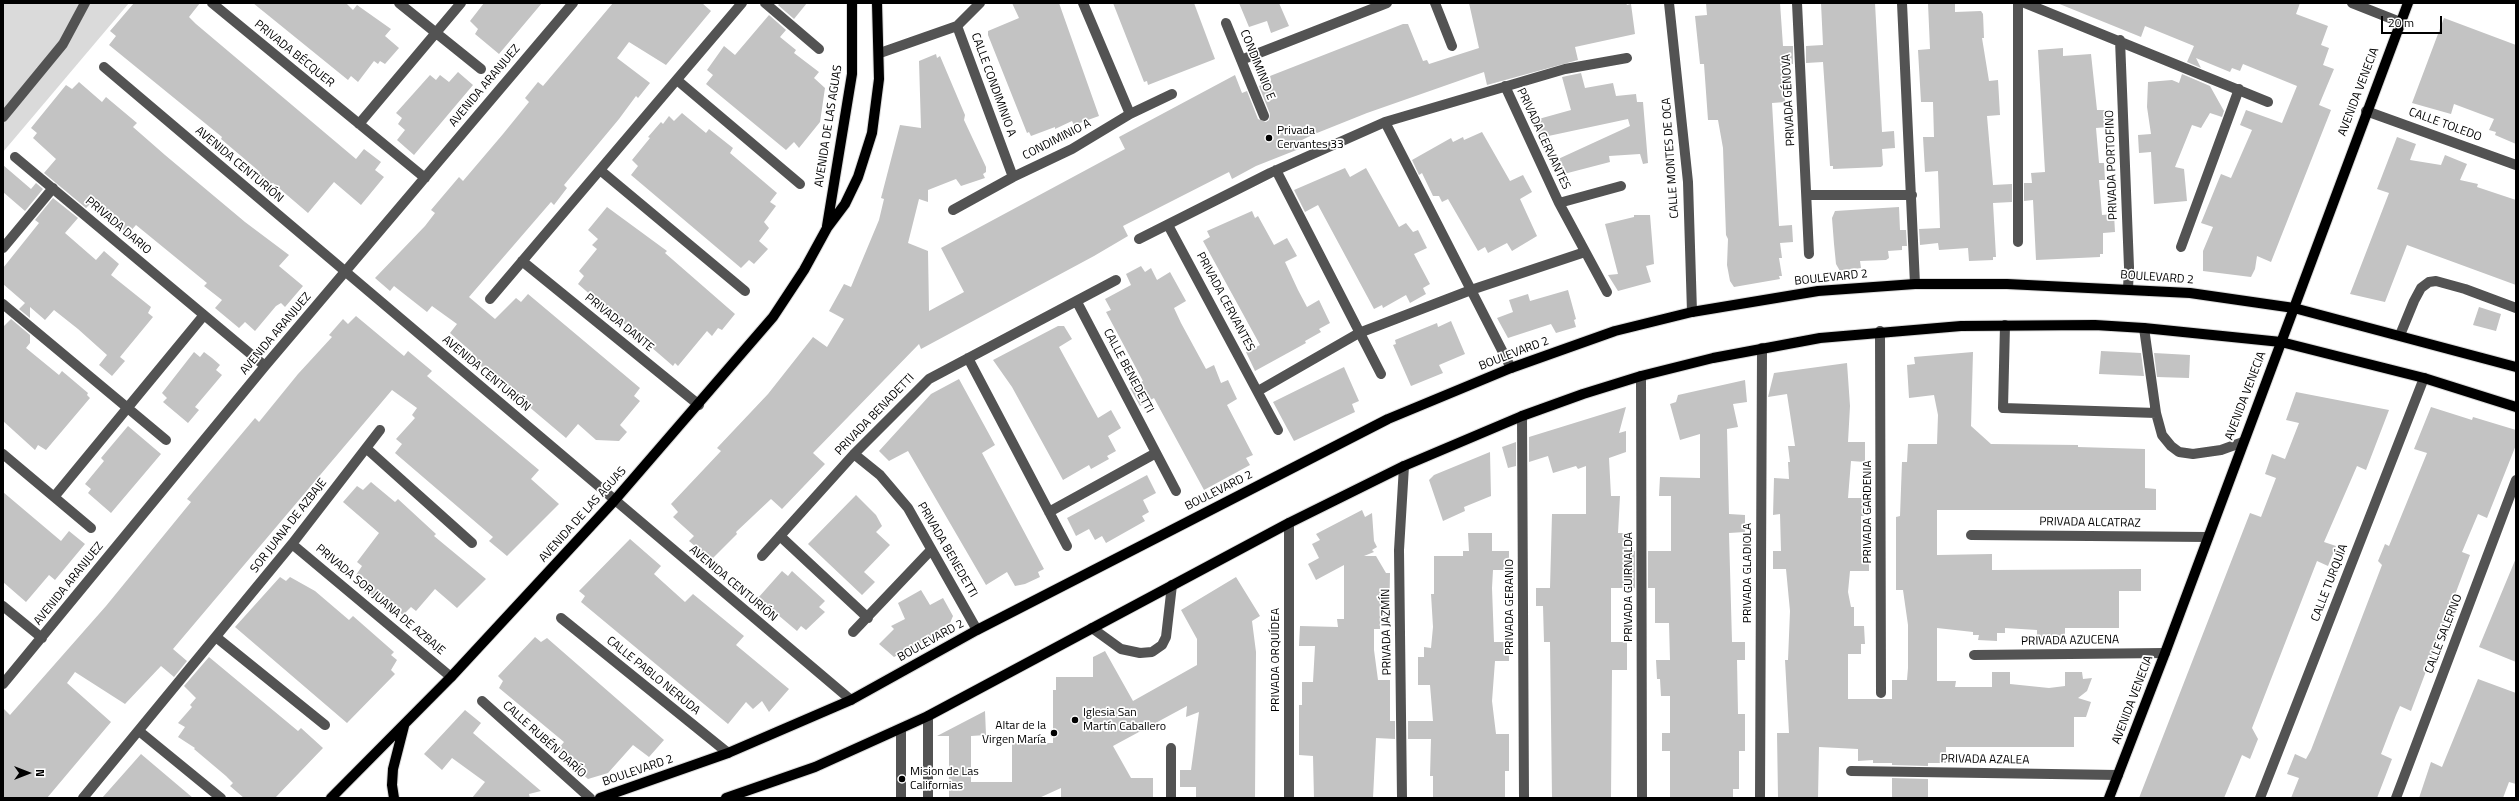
<!DOCTYPE html>
<html>
<head>
<meta charset="utf-8">
<style>
	body { margin:0 }
	#map { position:relative; width:2519px; height:801px; overflow:hidden; background:#fff; font-family:"Titillium Web",sans-serif }
	canvas { display:block }
	.frame { position:absolute; inset:0; border:4px solid #000; pointer-events:none }
	.north { position:absolute; left:8px; top:753px; width:40px; height:40px; -webkit-text-stroke:3px #fff; paint-order:stroke; rotate:90deg; font-size:11px; font-weight:700; line-height:16px; text-align:center; color:#000 }
	.north::after { content:''; display:block; margin:auto; width:14px; height:18px; background:#000; clip-path:polygon(50% 0,100% 100%,50% 72%,0 100%) }
	.scale { position:absolute; left:2381px; top:16px; width:61px; height:18px; box-sizing:border-box; border:2px solid #000; border-top:0; padding-left:5px; font-size:12px; line-height:14px; white-space:nowrap; color:#000; -webkit-text-stroke:3px #fff; paint-order:stroke }
</style>
</head>
<body>
<div id="map">
<canvas width="2519" height="801"></canvas>
<div class="frame"></div>
<div class="north">N</div>
<div class="scale">20 m</div>
</div>
<script>
const ctx = document.querySelector('canvas').getContext('2d');
ctx.lineJoin = 'round';
function fill(path, color) { ctx.fillStyle = color; ctx.fill(path, 'evenodd'); }
const toPath = rows => new Path2D(rows.map(r => 'M' + r).join(''));
function strokePath(path, color, width, dash) { ctx.strokeStyle = color; ctx.lineWidth = width; ctx.lineCap = dash ? 'butt' : 'round'; ctx.setLineDash(dash || []); ctx.stroke(path); }
function write(font, color, halo, rows, align = 'center') {
  ctx.font = font + ' "Titillium Web",sans-serif'; ctx.lineWidth = 3.5; ctx.setLineDash([]); ctx.textBaseline = 'middle'; ctx.strokeStyle = halo; ctx.fillStyle = color; for (const [text, x, y, turn = 0] of rows) {
    ctx.save(); ctx.translate(x, y); ctx.rotate((+turn || 0) * Math.PI / 180); ctx.textAlign = isNaN(turn) ? turn : align; if (halo) ctx.strokeText(text, 0, 0); ctx.fillText(text, 0, 0); ctx.restore();
  }
}
fill(toPath([
	[3,3,129,3,3,152]
]), '#dadada');
fill(toPath([
	[134,3,200,3,189,17,196,24,356,159,364,149,381,162,375,170,384,177,361,205,334,182,308,213,273,183,268,186,257,176,260,172,221,139,222,137,109,45,116,36,110,31],
	[253,3,346,3,353,10,357,5,391,29,385,36,399,48,385,64,380,61,378,64,374,61,358,82,351,76,348,80],
	[484,3,542,3,499,54,475,34,478,29,470,21],
	[613,3,702,3,711,11,666,65,629,42,617,58,650,83,638,98,636,96,619,119,564,185,567,188,554,205,551,202,469,297,495,319,516,298,521,302,528,294,640,388,634,396,640,401,620,425,627,432,619,441,596,440,578,424,566,438,470,357,473,353,450,333,457,324,432,306,427,312,394,286,390,291,375,278,425,226,435,213,431,210,459,177,463,181,503,134,529,102,525,98,538,82,543,86],
	[780,3,807,3,794,19,778,5],
	[1012,3,1059,3,1099,116,1074,125,1072,121,1055,129,1055,127,1031,136,1029,132,1027,133,988,35,988,31,1019,18],
	[1113,3,1194,3,1215,59,1148,85,1147,81,1144,82],
	[1239,3,1279,3,1289,26,1271,33,1267,21,1249,27],
	[1469,3,1626,3,1627,5,1631,4,1635,34,1575,47,1578,60,1487,85,1484,72,1367,113,1312,135,1296,143,1299,149,1256,166,1232,179,1229,172,1123,226,1128,236,1094,256,921,349,919,344,813,453,825,464,782,509,771,499,736,532,737,534,711,560,689,541,694,536,673,517,678,512,671,504,721,451,717,448,768,394,813,337,827,347,844,319,829,311,844,284,851,287,879,220,884,199,881,198,900,125,921,128,919,61,936,54,937,58,940,56,965,115,964,120,986,167,986,172,983,174,985,178,961,186,956,179,928,190,928,202,919,199,908,243,928,251,929,311,964,292,941,248,1125,149,1119,137,1235,75,1242,93,1247,91,1258,119,1266,122,1269,120,1270,114,1259,86,1271,80,1270,76,1403,24,1408,24,1423,61,1427,60,1429,64,1479,48],
	[1706,3,1780,3,1783,46,1793,46,1793,64,1783,64,1785,102,1772,103,1779,226,1792,225,1793,242,1780,243,1782,258,1779,258,1782,276,1779,276,1780,279,1734,287,1730,281,1727,265,1728,239,1726,235,1723,148,1718,120,1708,120,1704,64,1700,64,1695,16,1707,15],
	[1821,3,1875,3,1882,132,1894,131,1895,148,1882,149,1883,165,1881,167,1833,169,1833,166,1830,166,1823,62,1806,63,1806,46,1823,45],
	[1928,3,1955,3,1955,12,1981,11,1983,14,1984,38,1982,38,1989,81,1998,80,2000,115,1987,116,1993,185,2012,184,2012,202,1993,203,1996,257,1993,257,1993,260,1969,261,1968,248,1939,250,1938,243,1920,245,1919,229,1940,228,1938,171,1925,172,1923,137,1934,137,1933,102,1921,102,1918,50,1930,49],
	[2057,3,2300,3,2296,14,2328,26,2321,45,2329,48,2323,65,2334,69,2319,105,2331,110,2271,262,2257,256,2255,269,2251,277,2203,271,2203,251,2213,227,2201,223,2221,174,2231,178,2252,130,2240,125,2246,110,2282,123,2297,86,2243,64,2240,71,2232,68,2230,72,2196,58,2201,68,2187,62,2194,46,2145,26,2141,37],
	[769,15,786,30,780,37,796,50,794,53,819,72,814,78,825,88,820,122,799,148,794,142,786,150,706,84,713,75,707,70,724,46,735,55],
	[2444,18,2516,45,2516,144,2495,135,2496,132,2489,130,2494,119,2454,104,2451,114,2412,103],
	[2063,48,2063,56,2091,54,2097,110,2108,110,2109,127,2096,128,2099,163,2104,163,2105,180,2099,180,2102,215,2114,214,2115,232,2103,233,2103,254,2100,254,2100,257,2036,260,2033,200,2024,201,2024,183,2032,183,2031,173,2045,172,2038,50],
	[458,72,473,85,414,155,397,140,405,130,398,124,402,118,396,113,430,75,436,80,440,75,449,82],
	[1581,73,1585,88,1613,83,1616,96,1636,94,1637,102,1643,102,1648,163,1643,164,1640,154,1609,156,1610,162,1560,175,1556,160,1630,126,1628,119,1539,138,1535,120,1571,110,1562,77],
	[2182,74,2210,86,2224,111,2222,117,2210,113,2201,128,2192,125,2175,167,2184,169,2187,201,2154,204,2151,152,2139,153,2138,135,2151,134,2147,107,2148,82,2172,80,2179,83],
	[79,82,102,102,106,97,137,123,133,127,165,155,245,222,289,255,279,266,303,286,285,307,281,303,276,306,255,331,245,322,239,328,215,308,222,300,204,286,207,283,136,225,128,234,91,203,86,208,44,173,56,159,33,138,37,133,31,128,66,85,72,89],
	[682,113,706,133,709,129,733,148,730,153,777,193,770,202,776,206,764,222,769,228,759,241,768,249,754,264,749,260,741,268,631,175,638,166,632,160,650,138,648,137,661,122,663,124,669,116,674,121],
	[1482,132,1510,181,1523,175,1532,192,1520,199,1537,236,1512,251,1507,243,1488,253,1485,247,1478,251,1448,199,1442,202,1439,196,1433,196,1422,173,1419,175,1412,160,1451,138,1453,142,1463,137,1464,140],
	[2397,137,2416,144,2410,160,2441,165,2445,155,2467,164,2460,180,2478,184,2477,187,2516,200,2516,285,2407,245,2385,302,2350,294,2389,193,2377,189],
	[3,165,31,189,36,183,43,189,25,211,3,192],
	[1345,168,1350,177,1366,168,1399,227,1406,223,1413,232,1418,230,1427,248,1414,254,1430,284,1423,288,1426,294,1410,303,1406,295,1383,308,1382,305,1374,309,1318,205,1305,212,1294,190],
	[53,198,78,218,65,233,96,260,104,251,119,264,111,275,151,307,148,313,153,317,120,357,125,361,112,376,99,365,107,355,78,329,54,310,45,320,30,307,30,318,19,309,25,303,3,284,3,268,39,223,35,220],
	[607,207,667,251,665,253,735,314,722,330,718,328,712,336,707,331,678,366,675,363,673,366,578,284,584,276,579,271,597,249,592,245,598,239,588,230],
	[1899,207,1900,230,1906,230,1907,246,1902,246,1902,250,1888,251,1889,258,1886,260,1860,261,1861,268,1840,271,1836,264,1834,244,1832,218,1835,211],
	[1252,211,1255,218,1258,216,1274,245,1287,238,1297,256,1285,262,1298,290,1307,307,1319,300,1330,323,1319,329,1321,332,1305,341,1306,343,1255,371,1246,352,1260,345,1203,241,1210,237,1207,231],
	[1634,215,1650,215,1654,264,1646,266,1651,282,1618,291,1608,275,1618,274,1605,224,1634,217],
	[1141,266,1145,272,1151,268,1157,280,1170,272,1186,301,1174,308,1181,323,1206,369,1214,365,1221,383,1228,380,1237,399,1227,405,1253,455,1246,458,1250,465,1204,490,1154,398,1140,406,1130,388,1143,381,1106,312,1111,310,1105,299,1131,285,1126,274],
	[1568,290,1576,319,1574,320,1576,327,1556,333,1551,324,1508,338,1497,318,1513,312,1509,300,1528,294,1530,301],
	[2479,307,2501,314,2496,331,2473,325],
	[356,316,404,356,408,351,432,371,427,376,539,470,531,479,559,504,507,556,489,541,493,537,395,453,402,444,396,439,415,418,412,415,417,408,392,390,173,649,187,661,174,677,161,666,125,704,75,672,67,683,111,722,47,798,3,798,3,708,10,715,106,606,191,502,187,499,255,418,259,422,298,374,332,337,329,335,343,319,348,324],
	[11,319,30,335,30,343,26,348,59,375,62,371,88,393,87,395,90,398,46,450,38,445,35,450,3,421,3,327],
	[1451,321,1465,354,1439,365,1443,373,1411,386,1393,345,1396,344,1395,340,1437,323,1438,327],
	[1058,326,1064,326,1072,339,1059,347,1098,418,1111,410,1121,428,1108,436,1116,451,1107,456,1109,459,1091,469,1089,465,1063,480,1012,387,993,360],
	[2101,351,2141,353,2144,376,2099,374],
	[194,352,200,357,204,352,212,358,220,365,216,370,222,375,195,407,199,410,188,423,163,402,167,398,162,393],
	[1973,352,1971,426,1991,444,2078,445,2078,447,2145,449,2145,488,2156,489,2156,510,1937,510,1937,555,1992,554,1992,570,2141,569,2141,591,2119,591,2119,628,2065,628,2065,645,2037,643,2037,630,2005,628,2005,633,1997,633,1997,641,1978,640,1979,635,1973,635,1973,632,1937,628,1937,681,1956,681,1955,687,1992,687,1992,672,2010,672,2010,684,2049,688,2065,686,2065,672,2082,672,2083,679,2092,678,2087,691,2078,698,2091,702,2086,717,2074,717,2074,747,1946,747,1946,763,1928,763,1928,766,1892,765,1892,763,1873,763,1873,760,1858,761,1858,749,1819,747,1818,798,1778,797,1777,733,1789,733,1785,660,1788,660,1790,611,1786,569,1773,569,1773,551,1781,551,1780,514,1773,515,1774,478,1789,479,1788,462,1790,462,1788,446,1795,446,1787,394,1768,397,1774,373,1847,363,1850,406,1848,442,1865,442,1865,462,1851,461,1848,498,1865,498,1864,516,1861,516,1861,553,1869,553,1869,571,1850,571,1848,592,1851,607,1854,607,1854,626,1864,626,1865,644,1861,644,1861,654,1848,654,1848,699,1892,699,1892,680,1907,680,1908,668,1908,625,1903,590,1896,590,1896,517,1900,516,1902,462,1907,462,1908,444,1937,444,1938,415,1934,395,1909,398,1907,365,1915,364,1914,357],
	[2154,353,2190,355,2189,378,2157,377],
	[1344,367,1359,401,1352,404,1355,412,1294,441,1273,402],
	[959,379,995,445,982,453,1044,569,1038,572,1040,577,1025,584,1015,586,1007,572,986,585,908,451,889,461,879,451,931,394],
	[1745,380,1747,402,1733,404,1738,427,1727,429,1729,514,1745,515,1745,532,1729,533,1732,642,1745,642,1745,660,1737,660,1738,714,1745,714,1745,751,1739,751,1739,789,1733,789,1733,798,1670,798,1670,751,1662,751,1662,733,1670,733,1670,696,1661,696,1660,679,1657,679,1656,660,1670,660,1669,623,1655,623,1655,588,1648,588,1648,551,1671,551,1671,496,1659,496,1660,477,1700,478,1700,434,1680,440,1670,404,1676,402,1678,395],
	[2296,392,2389,410,2366,470,2357,466,2324,542,2336,546,2328,566,2317,561,2252,728,2258,739,2250,759,2242,755,2224,798,2139,798,2250,513,2261,517,2276,478,2265,474,2272,454,2285,459,2299,423,2286,420],
	[1626,407,1619,433,1626,431,1626,452,1609,458,1611,496,1620,496,1618,533,1627,533,1627,550,1635,551,1635,588,1611,588,1611,642,1627,642,1627,670,1612,670,1611,798,1552,798,1550,642,1544,642,1543,606,1536,606,1536,588,1550,588,1552,514,1586,514,1586,466,1578,469,1576,466,1553,473,1548,456,1529,462,1529,437],
	[2431,407,2472,420,2473,417,2516,430,2516,445,2487,518,2478,514,2462,552,2470,555,2411,711,2400,706,2396,715,2381,754,2392,759,2377,798,2291,798,2299,778,2287,774,2295,754,2306,759,2311,750,2382,565,2378,561,2385,544,2389,546,2427,453,2414,449],
	[128,426,161,454,111,513,88,493,91,489,85,484,104,461,101,458],
	[1516,442,1516,466,1508,468,1502,447],
	[1490,452,1491,496,1464,507,1465,511,1443,521,1429,480,1434,475],
	[1147,475,1156,493,1143,500,1149,512,1142,516,1145,521,1106,543,1102,536,1095,540,1089,529,1076,536,1067,518],
	[371,482,395,502,398,499,436,534,434,536,486,579,457,608,435,589,416,611,411,607,403,615,379,595,376,599,360,586,363,582,356,575,362,566,357,562,379,533,343,502,357,486,363,490],
	[3,492,61,541,69,531,85,544,55,580,49,575,26,602,3,582],
	[856,495,876,515,882,526,876,532,890,545,864,572,875,582,862,595,808,544],
	[1362,510,1365,517,1372,513,1374,541,1377,547,1372,550,1374,552,1364,556,1376,556,1386,573,1390,573,1389,622,1380,622,1380,629,1374,629,1374,650,1378,680,1390,680,1390,721,1395,721,1395,739,1376,738,1373,798,1314,798,1313,756,1299,755,1299,705,1302,705,1302,682,1313,682,1315,646,1299,646,1300,626,1338,627,1337,619,1344,619,1344,565,1316,580,1308,564,1319,558,1312,544,1320,540,1316,534],
	[1468,533,1492,533,1492,551,1509,551,1509,570,1493,570,1492,588,1494,642,1509,642,1509,661,1495,661,1492,701,1496,734,1509,734,1509,771,1505,771,1505,798,1433,798,1433,776,1430,776,1431,739,1408,739,1408,721,1433,721,1430,685,1418,685,1418,657,1424,657,1424,647,1431,648,1433,627,1431,594,1434,594,1434,556,1463,556,1463,551,1469,551],
	[630,539,661,566,654,574,685,602,693,594,744,636,736,645,789,689,769,712,762,701,753,709,746,702,728,724,581,602,585,596,579,591],
	[2516,558,2516,662,2479,647],
	[782,571,788,576,792,571,825,601,819,607,825,612,806,630,801,626,797,631,758,598],
	[280,577,286,581,290,577,315,591,349,620,353,616,394,652,391,655,397,660,391,670,395,674,347,723,235,627],
	[1236,577,1260,616,1252,621,1256,652,1255,798,1196,798,1196,787,1180,787,1180,770,1191,770,1199,712,1186,717,1187,706,1113,746,1131,778,1153,778,1153,798,1061,798,1061,788,1039,798,949,798,949,736,937,736,985,711,986,735,971,736,971,782,1012,782,1012,743,1053,743,1053,690,1056,690,1056,677,1093,677,1093,657,1105,651,1133,701,1197,665,1197,639,1181,610],
	[921,590,930,605,943,598,953,616,950,623,942,627,944,630,894,657,879,644,894,629,891,626,905,619,898,603],
	[535,637,541,642,547,638,664,740,649,757,633,745,608,773,588,779,559,755,559,748,564,742,499,688,503,681,498,676],
	[209,657,298,731,301,728,323,748,275,798,244,798,230,786,233,783,226,776,194,749,195,748,178,737,185,727,178,723,192,707,190,705,196,698,184,686],
	[2478,679,2516,693,2516,784,2509,782,2503,798,2419,798,2431,762,2442,767],
	[465,710,481,723,473,733,541,791,529,794,530,798,472,798,485,782,452,758,442,770,424,754],
	[141,754,193,798,102,798],
	[1892,778,1928,779,1928,798,1892,798]
]), '#c3c3c3');
const major = toPath([
	[827,226,852,74,852,3],
	[331,798,451,677,614,501,773,317,804,270,827,228,845,204,858,177,872,133,879,79,877,3],
	[394,798,392,785,393,769,404,726],
	[600,798,728,753,851,700,977,630,1388,419,1511,368,1615,331,1692,312,1818,291,1915,284,2007,284,2190,293,2294,308,2516,367],
	[726,798,815,767,928,716,1289,523,1404,466,1522,416,1583,394,1641,376,1713,358,1820,338,1961,326,2095,325,2144,328,2281,342,2424,378,2516,407],
	[2109,798,2165,653,2408,3]
]);
strokePath(major, '#dbdbdb', 12);
strokePath(toPath([
	[212,3,425,178],
	[399,3,481,69],
	[765,3,819,49],
	[1083,3,1130,114],
	[1435,3,1452,46],
	[1669,3,1688,182,1692,312],
	[1797,3,1809,254],
	[1902,3,1915,284],
	[2018,3,2018,242],
	[2025,3,2268,102],
	[2352,3,2400,22],
	[1226,23,1264,116],
	[957,26,1013,177],
	[2120,40,2129,267,2128,289],
	[880,53,957,26,980,3],
	[1241,60,1387,3],
	[104,67,851,700],
	[677,80,800,184],
	[1505,86,1559,203,1607,292],
	[2366,111,2516,165],
	[3,117,63,44,85,3],
	[1385,122,1511,368],
	[359,124,461,3],
	[15,157,265,366],
	[600,170,745,291],
	[1276,170,1381,374],
	[1807,195,1912,195],
	[1559,203,1621,186],
	[953,210,1013,177,1072,149,1130,114,1172,94],
	[1168,225,1278,430],
	[1139,239,1270,173,1385,122,1565,69,1627,58],
	[2181,247,2239,89],
	[3,248,53,188],
	[522,261,699,405],
	[490,299,742,3],
	[1077,302,1176,491],
	[3,304,166,440],
	[2005,325,2003,408,2156,413],
	[2144,328,2156,413,2162,435,2171,446,2179,452,2193,454,2221,450,2243,442],
	[1880,331,1881,693],
	[2400,335,2414,301,2421,288,2429,282,2436,281,2465,289,2516,308],
	[968,358,1067,546],
	[1641,376,1642,798],
	[1258,391,1359,333,1471,290,1585,252],
	[1522,416,1524,798],
	[366,448,472,543],
	[3,454,91,528],
	[854,454,880,475,908,508,977,630],
	[54,497,204,315],
	[1049,512,1156,453],
	[1971,535,2208,537],
	[780,536,868,618],
	[292,544,451,677],
	[762,556,854,454,929,379,1116,280],
	[3,606,42,638],
	[561,618,728,753],
	[1092,628,1121,649,1140,653,1152,652,1162,645,1166,637,1172,585],
	[853,632,931,550],
	[216,637,325,725],
	[1974,655,2165,653],
	[3,684,265,366,573,3],
	[482,701,590,798],
	[928,716,928,798],
	[901,729,901,798],
	[139,731,221,798],
	[1851,771,2118,775],
	[83,798,292,544,380,430],
	[1171,798,1171,748],
	[1289,798,1289,523],
	[1402,798,1399,550,1404,466],
	[1760,798,1762,348],
	[2260,798,2424,378],
	[2396,798,2516,480]
]), '#535353', 10);
strokePath(major, '#000', 10);
for (const [x, y, r, color] of [
	[1269,138,4,"#000"],
	[1075,720,4,"#000"],
	[1054,733,4,"#000"],
	[902,779,4,"#000"]
]) { const dot = new Path2D(); dot.arc(x, y, r, 0, 2 * Math.PI); ctx.fillStyle = color; ctx.fill(dot); strokePath(dot, '#fff', 1.5); }
write('12px', '#000', '#fff', [
	["PRIVADA BÉCQUER",294,54,39],
	["CONDIMINIO E",1257,65,68],
	["CALLE CONDIMINIO A",993,85,70],
	["AVENIDA ARANJUEZ",485,86,-50],
	["AVENIDA VENECIA",2359,92,-69],
	["PRIVADA GÉNOVA",1789,100,-93],
	["CALLE TOLEDO",2445,125,20],
	["AVENIDA DE LAS AGUAS",829,126,-81],
	["PRIVADA CERVANTES",1543,139,65],
	["CONDIMINIO A",1057,140,-27],
	["CALLE MONTES DE OCA",1671,158,-94],
	["AVENIDA CENTURIÓN",239,165,40],
	["PRIVADA PORTOFINO",2112,165,-92],
	["PRIVADA DARIO",118,226,40],
	["BOULEVARD 2",1831,278,-6],
	["BOULEVARD 2",2157,278,4],
	["PRIVADA CERVANTES",1225,302,62],
	["PRIVADA DANTE",619,323,39],
	["AVENIDA ARANJUEZ",276,334,-50],
	["BOULEVARD 2",1514,354,-21],
	["CALLE BENEDETTI",1128,371,62],
	["AVENIDA CENTURIÓN",486,374,40],
	["AVENIDA VENECIA",2246,396,-69],
	["PRIVADA BENADETTI",875,415,-46],
	["BOULEVARD 2",1219,491,-27],
	["PRIVADA GARDENIA",1868,512,-90],
	["AVENIDA DE LAS AGUAS",583,515,-48],
	["PRIVADA ALCATRAZ",2090,523,1],
	["SOR JUANA DE AZBAJE",289,526,-52],
	["PRIVADA BENEDETTI",947,550,60],
	["PRIVADA GLADIOLA",1748,573,-90],
	["CALLE TURQUÍA",2330,583,-69],
	["AVENIDA ARANJUEZ",69,584,-51],
	["AVENIDA CENTURIÓN",733,584,40],
	["PRIVADA GUIRNALDA",1629,587,-90],
	["PRIVADA SOR JUANA DE AZBAJE",380,600,40],
	["PRIVADA GERANIO",1510,607,-90],
	["PRIVADA JAZMÍN",1387,632,-91],
	["CALLE SALERNO",2444,634,-69],
	["BOULEVARD 2",931,641,-29],
	["PRIVADA AZUCENA",2070,641,-1],
	["PRIVADA ORQUÍDEA",1276,660,-90],
	["CALLE PABLO NERUDA",653,676,39],
	["AVENIDA VENECIA",2133,700,-69],
	["CALLE RUBÉN DARÍO",544,740,42],
	["PRIVADA AZALEA",1985,760,1],
	["BOULEVARD 2",638,771,-19]
]);
write('12px', '#000', '#fff', [
	["Privada",1277,131],
	["Cervantes 33",1277,145],
	["Iglesia San",1083,713],
	["Martín Caballero",1083,727],
	["Altar de la",1046,726,"right"],
	["Virgen María",1046,740,"right"],
	["Mision de Las",910,772],
	["Californias",910,786]
], 'left');
</script>
</body>
</html>
